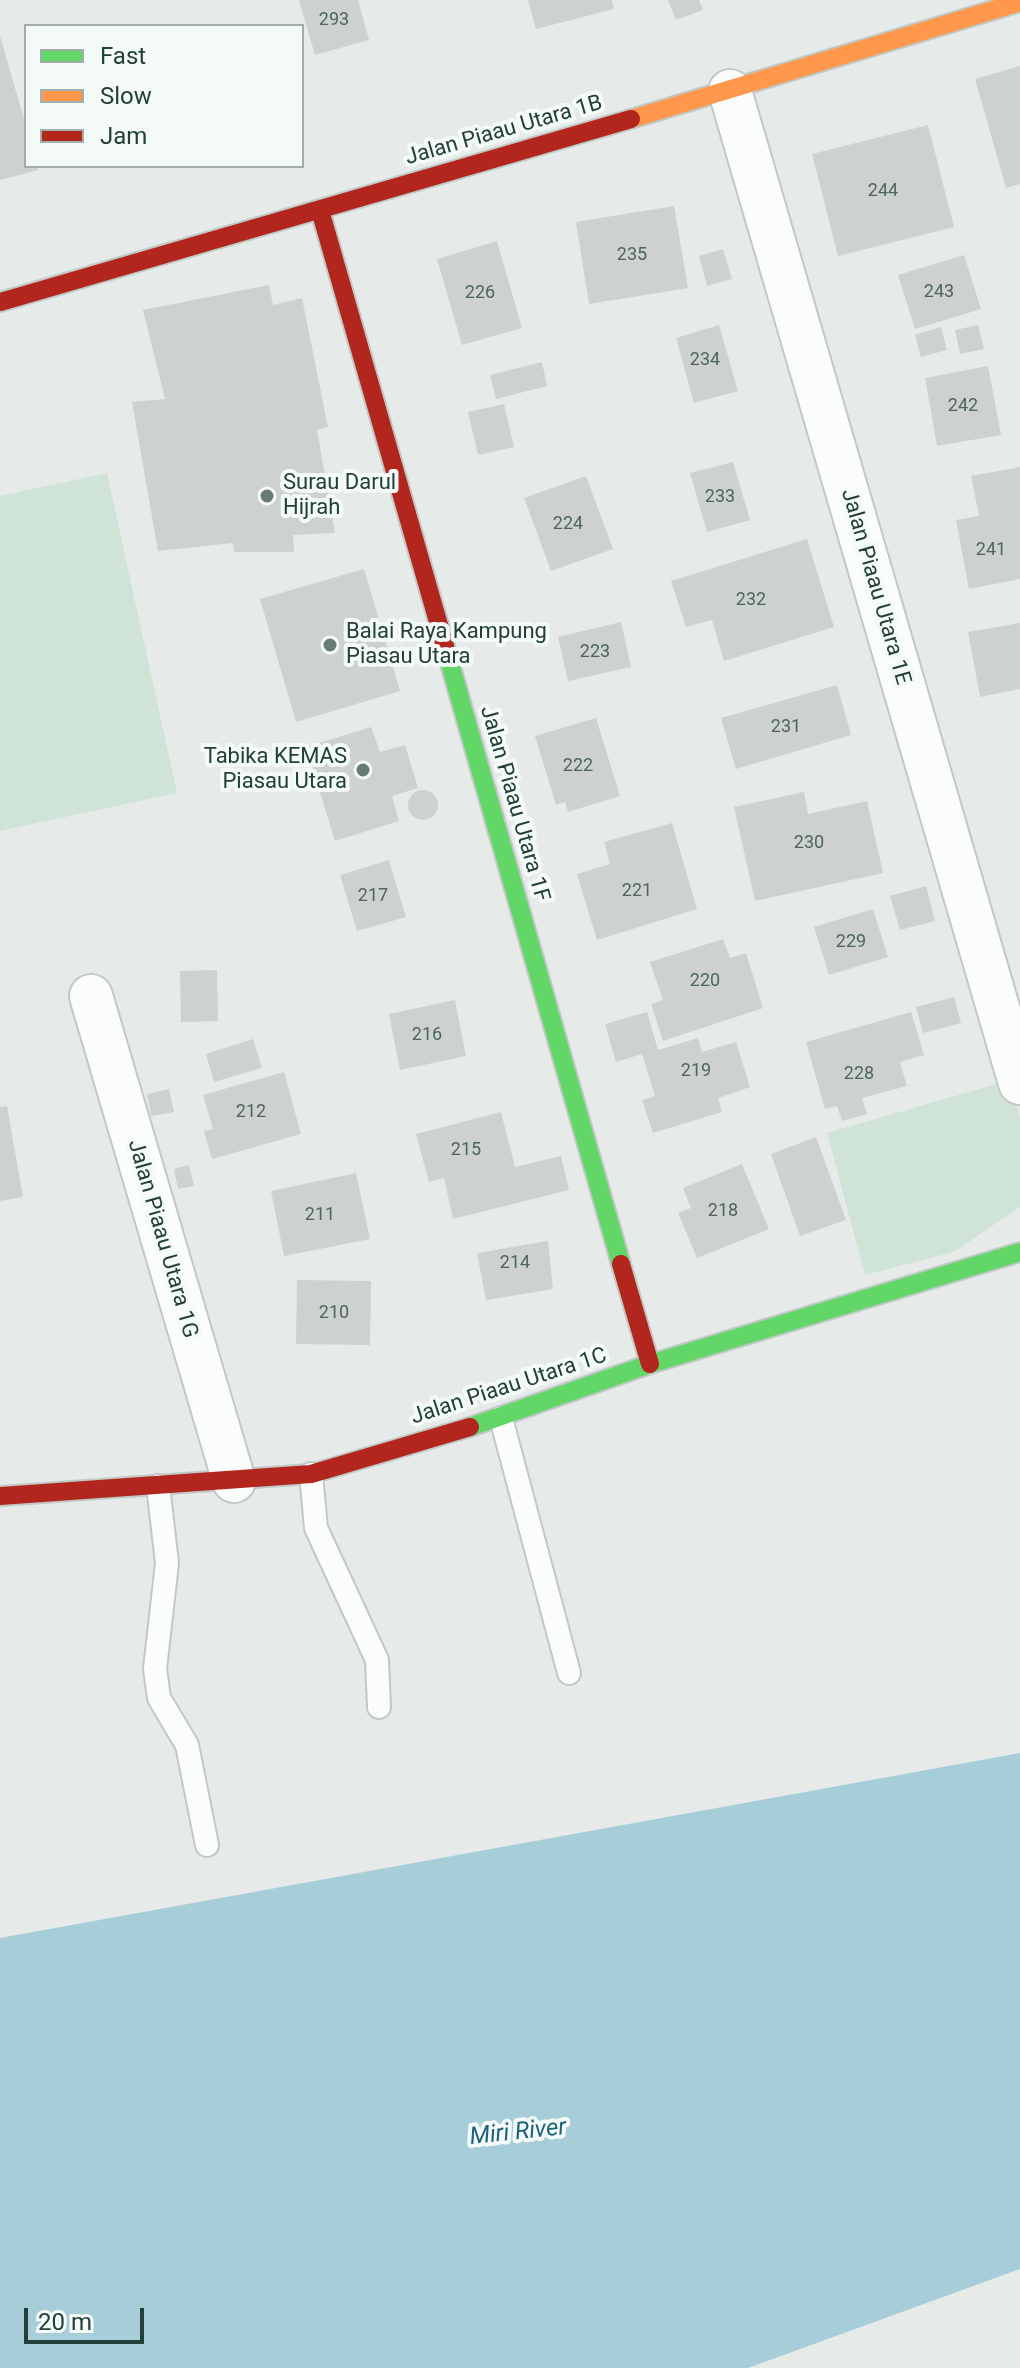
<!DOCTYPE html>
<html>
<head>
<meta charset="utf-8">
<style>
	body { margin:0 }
	#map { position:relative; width:1020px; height:2368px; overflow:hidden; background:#e6ebe9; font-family:Roboto,sans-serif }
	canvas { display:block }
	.legend { position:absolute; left:24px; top:24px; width:280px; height:144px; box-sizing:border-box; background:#f4faf7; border:2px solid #a0afab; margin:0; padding:10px 14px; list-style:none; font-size:24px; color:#233f3a }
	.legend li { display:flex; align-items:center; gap:16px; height:40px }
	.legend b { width:40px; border:2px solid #a0afab }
	.scale { position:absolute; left:24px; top:2308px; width:120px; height:36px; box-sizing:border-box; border:4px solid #233f3a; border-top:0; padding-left:10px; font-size:24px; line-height:28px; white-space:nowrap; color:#233f3a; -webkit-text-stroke:6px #f4faf7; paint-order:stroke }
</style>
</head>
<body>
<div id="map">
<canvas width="1020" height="2368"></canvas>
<ul class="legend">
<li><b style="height:10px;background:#63d668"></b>Fast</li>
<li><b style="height:10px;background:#ff974d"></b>Slow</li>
<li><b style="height:10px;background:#b3261e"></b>Jam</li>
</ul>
<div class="scale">20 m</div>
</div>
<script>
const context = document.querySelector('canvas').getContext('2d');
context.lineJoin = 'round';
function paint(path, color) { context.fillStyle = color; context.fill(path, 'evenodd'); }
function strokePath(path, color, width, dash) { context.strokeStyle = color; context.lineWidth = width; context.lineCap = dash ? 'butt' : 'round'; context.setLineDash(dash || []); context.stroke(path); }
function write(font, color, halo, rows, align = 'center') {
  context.font = font + ' Roboto,sans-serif'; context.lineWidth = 8; context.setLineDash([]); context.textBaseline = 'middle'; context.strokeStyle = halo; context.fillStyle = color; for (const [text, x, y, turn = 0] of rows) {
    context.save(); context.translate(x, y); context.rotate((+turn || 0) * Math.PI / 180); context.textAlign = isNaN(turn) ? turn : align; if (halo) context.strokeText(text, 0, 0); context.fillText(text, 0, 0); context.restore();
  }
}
const green = new Path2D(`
	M107 473 177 793 0 831V496Z
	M1010 1080 1020 1117V1207L954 1252 865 1275 827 1133Z`);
const water = new Path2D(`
	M1020 1753V2269L748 2368H0V1938Z`);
const building = new Path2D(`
	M299 0H358L369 40 315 55Z
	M528 0H612L614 9 536 29Z
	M668 0H699L703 10 676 20Z
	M0 36 26 126V166H37L38 170 0 180Z
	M1020 66V184L1006 188 975 79Z
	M928 125 954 227 838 256 812 154Z
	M674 206 688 288 589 304 576 222Z
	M497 241 522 328 462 345 437 259Z
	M723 249 732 279 707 286 699 256Z
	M964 255 981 309 915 329 898 275Z
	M269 285 273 305 302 298 328 427 317 430 335 533 293 535 294 552H234L233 543 158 551 132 402 165 399 143 310Z
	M719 325 738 391 694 403 676 338Z
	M978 325 984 349 960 354 955 330Z
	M941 327 947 350 921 357 915 335Z
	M542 362 547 386 496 399 490 375Z
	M988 366 1001 435 937 446 925 378Z
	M504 404 514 447 478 455 468 412Z
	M733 462 750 520 707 532 690 473Z
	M1020 467V579L969 589 956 520 979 516 971 476Z
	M586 476 613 549 551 571 524 498Z
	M807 539 834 627 724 661 712 620 686 627 671 581Z
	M364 569 400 691 296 722 260 599Z
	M621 622 631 667 568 681 558 637Z
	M1020 623V689L980 697 968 632Z
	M837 685 851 735 736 769 721 718Z
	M596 718 620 796 568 812 565 802 556 805 535 736Z
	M371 727 380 752 405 745 418 788 392 796 399 821 335 841 306 747Z
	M408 805a15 15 0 1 1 30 0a15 15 0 1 1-30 0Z
	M804 792 808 814 867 801 883 873 755 901 734 807Z
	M672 823 697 909 597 940 577 874 610 864 604 842Z
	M389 860 406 917 357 931 340 875Z
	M926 886 935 921 900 930 890 896Z
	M873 909 888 957 829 975 814 927Z
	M723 939 730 958 746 953 763 1008 663 1041 651 1004 663 1000 650 962Z
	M217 970 218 1021 181 1022 180 971Z
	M954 997 961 1023 923 1033 916 1007Z
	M455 1000 466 1056 400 1070 389 1014Z
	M647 1012 658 1050 698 1038 702 1052 736 1042 750 1087 718 1098 722 1112 653 1133 642 1100 655 1096 642 1054 616 1062 605 1024Z
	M911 1012 924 1055 900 1062 907 1086 862 1098 867 1114 842 1121 837 1106 825 1109 806 1042Z
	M253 1039 262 1068 214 1082 206 1054Z
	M284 1072 301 1134 212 1159 204 1131 213 1129 203 1095Z
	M169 1089 174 1112 151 1116 147 1094Z
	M7 1106 23 1197 0 1201V1107Z
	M501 1112 515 1167 561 1156 569 1190 453 1219 444 1178 429 1182 416 1134Z
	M816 1137 846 1220 800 1236 771 1154Z
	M742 1164 769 1229 697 1258 678 1213 691 1208 683 1188Z
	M189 1165 194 1186 178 1189 174 1169Z
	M356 1173 370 1239 284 1256 271 1191Z
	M548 1241 553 1289 486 1300 477 1253Z
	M297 1280 371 1281 370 1345 296 1344Z`);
const lane = new Path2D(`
	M501 1418 569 1673
	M311 1474 316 1528 377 1660 379 1707
	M158 1486 167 1563 155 1669 159 1698 187 1745 207 1845`);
const street = new Path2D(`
	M730 91 1020 1083
	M91 996 234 1481`);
const fast = new Path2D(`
	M445 646 621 1264
	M470 1427 650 1364 1020 1252`);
const slow = new Path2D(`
	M631 119 1020 2`);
const jam = new Path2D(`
	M320 210 445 646
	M0 302 631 119
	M621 1264 650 1364
	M0 1496 311 1474 470 1427`);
const markers = [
	[267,496,8,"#677b77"],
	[330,645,8,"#677b77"],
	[363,770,8,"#677b77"]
];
const numberNames = [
	["293",334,20],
	["244",883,191],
	["235",632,255],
	["243",939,292],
	["226",480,293],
	["234",705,360],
	["242",963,406],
	["233",720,497],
	["224",568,524],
	["241",991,550],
	["232",751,600],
	["223",595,652],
	["231",786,727],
	["222",578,766],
	["230",809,843],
	["221",637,891],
	["217",373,896],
	["229",851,942],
	["220",705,981],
	["216",427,1035],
	["219",696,1071],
	["228",859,1074],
	["212",251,1112],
	["215",466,1150],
	["218",723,1211],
	["211",320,1215],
	["214",515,1263],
	["210",334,1313]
];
const streetNames = [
	["Jalan Piaau Utara 1B",504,131,-16],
	["Jalan Piaau Utara 1E",875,587,74],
	["Jalan Piaau Utara 1F",514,804,74],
	["Jalan Piaau Utara 1G",162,1239,74],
	["Jalan Piaau Utara 1C",509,1387,-18]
];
const poiNames = [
	["Surau Darul",283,483],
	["Hijrah",283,508],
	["Balai Raya Kampung",346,632],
	["Piasau Utara",346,657],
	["Tabika KEMAS",347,757,"right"],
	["Piasau Utara",347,782,"right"]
];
const waterNames = [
	["Miri River",518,2133,-6]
];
paint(green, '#cfe4d7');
paint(water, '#a7cdd9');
paint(building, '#cdd2d0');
strokePath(lane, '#c3c8c6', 26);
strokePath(street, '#c3c8c6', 46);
strokePath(fast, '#c1c9c6', 22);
strokePath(slow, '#c1c9c6', 22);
strokePath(jam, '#c1c9c6', 22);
strokePath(lane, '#fbfcfc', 22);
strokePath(street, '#fbfcfc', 42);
strokePath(fast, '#63d668', 18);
strokePath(slow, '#ff974d', 18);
strokePath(jam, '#b3261e', 18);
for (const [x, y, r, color] of markers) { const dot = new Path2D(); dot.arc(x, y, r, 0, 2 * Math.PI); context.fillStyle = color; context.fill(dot); strokePath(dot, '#f4faf7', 3); }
write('18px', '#4e6460', null, numberNames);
write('22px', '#233f3a', '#f4faf7', streetNames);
write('22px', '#233f3a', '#f4faf7', poiNames, 'left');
write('italic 24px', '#1c627c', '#f4faf7', waterNames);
</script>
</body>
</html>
